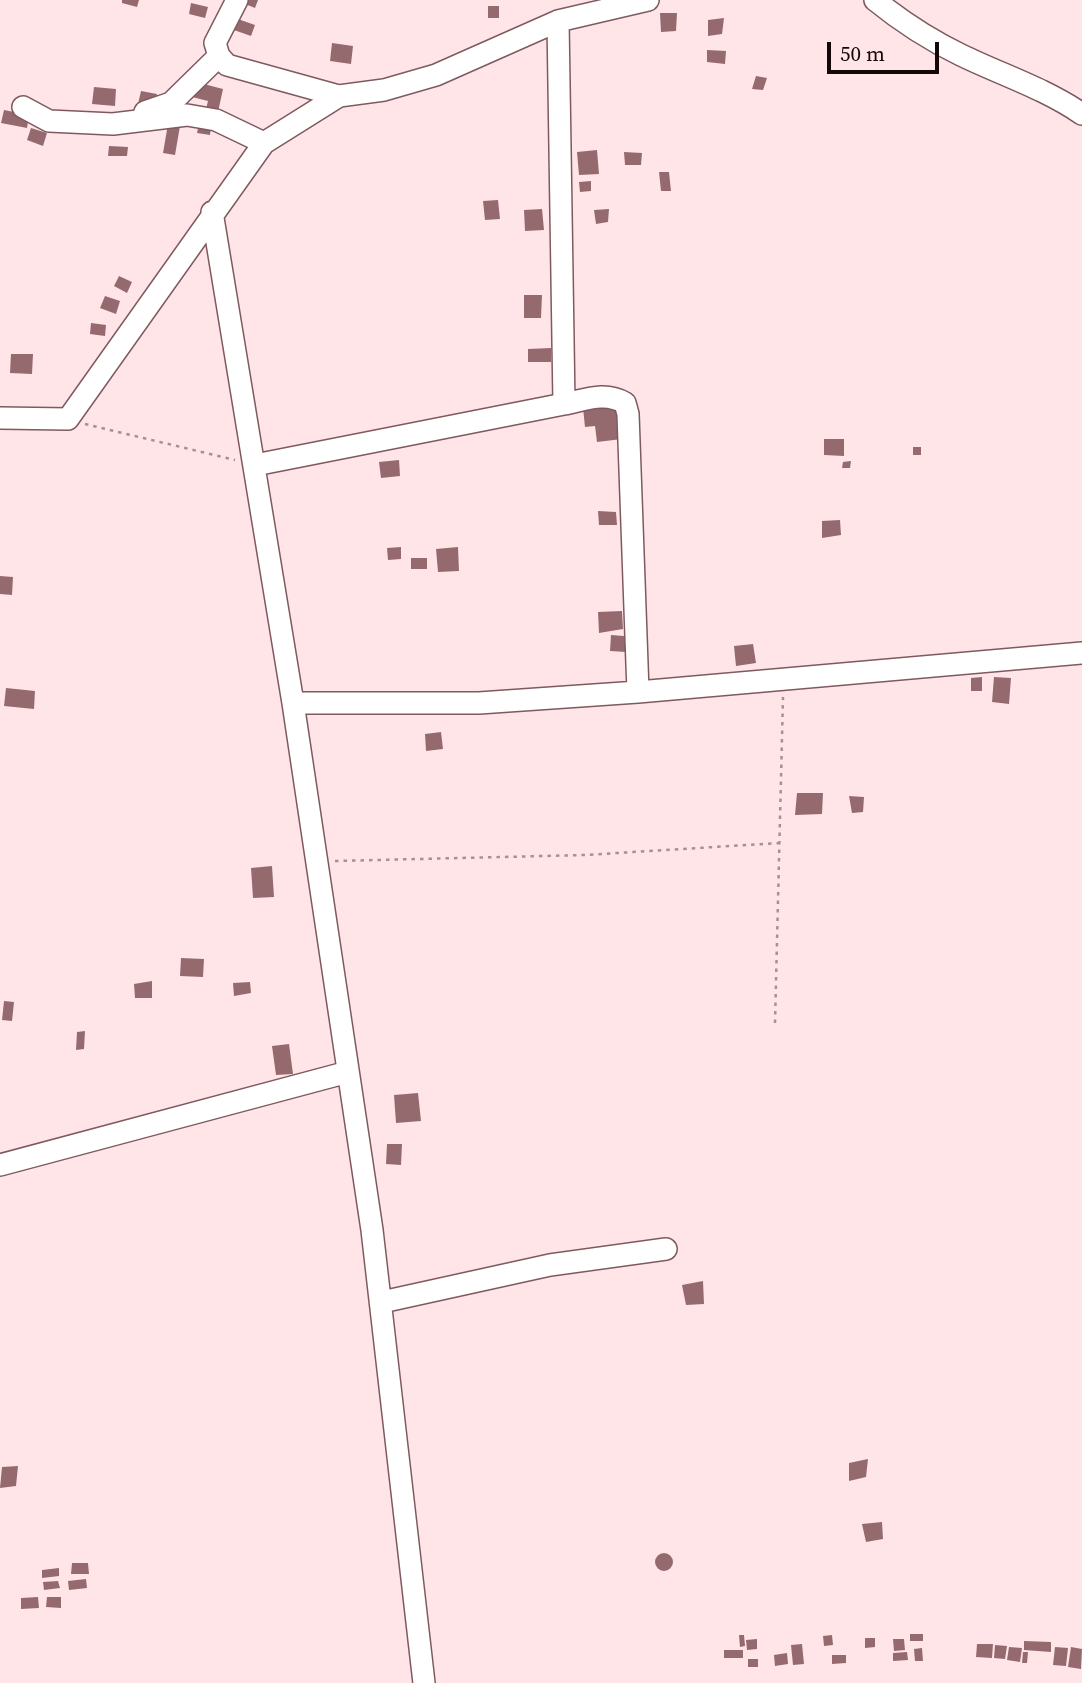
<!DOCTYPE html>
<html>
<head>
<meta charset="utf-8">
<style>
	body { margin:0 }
	#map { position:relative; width:1082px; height:1683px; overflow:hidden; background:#ffe5e8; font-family:"Source Serif 4",serif }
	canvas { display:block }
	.scale { position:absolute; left:827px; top:42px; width:112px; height:32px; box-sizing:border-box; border:4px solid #140709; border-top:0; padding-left:9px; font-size:21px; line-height:24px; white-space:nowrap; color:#140709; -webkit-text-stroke:5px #ffe5e8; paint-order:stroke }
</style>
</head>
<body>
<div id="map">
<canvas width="1082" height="1683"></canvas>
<div class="scale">50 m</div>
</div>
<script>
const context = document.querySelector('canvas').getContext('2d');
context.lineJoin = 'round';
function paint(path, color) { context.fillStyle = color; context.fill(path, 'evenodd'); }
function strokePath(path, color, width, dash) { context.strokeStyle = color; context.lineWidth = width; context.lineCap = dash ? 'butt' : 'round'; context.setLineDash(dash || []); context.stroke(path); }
const building = new Path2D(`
	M122 0H139L137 7 122 3Z
	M247 0H258L255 8 245 4Z
	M191 3 208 7 205 18 189 14Z
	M488 6H499V18H488Z
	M660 13H677L676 31 661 32Z
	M235 18 255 25 251 36 231 29Z
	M724 18 722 34 708 36V20Z
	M332 43 353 46 351 64 330 61Z
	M707 50 726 51 725 64 707 62Z
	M756 76 767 78 763 90 752 89Z
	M196 82 223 89 218 112 206 109 208 101 192 97Z
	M94 87 116 89 115 106 92 104Z
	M141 91 157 94 155 107 138 104Z
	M4 110 29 115 27 128 1 123Z
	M168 124 180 126 175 155 163 153Z
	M199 124 211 126 210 135 197 133Z
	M31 128 47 133 43 146 27 140Z
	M109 146 128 147 127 156H108Z
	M597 150 599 174 579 175 577 152Z
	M624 152 642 153 641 165H625Z
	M659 172H669L671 191H661Z
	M591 181V191L580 192 579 182Z
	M498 200 500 219 485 220 483 201Z
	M542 209 544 230 525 231 524 210Z
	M609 209 608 222 596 224 594 210Z
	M119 276 132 282 127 293 114 286Z
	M524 295H542L541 318H524Z
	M105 296 120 301 116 314 100 308Z
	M91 323 106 325 105 336 90 334Z
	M551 348V362H528V349Z
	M11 354H33L32 374 10 373Z
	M618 405 622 439 597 442 595 426 585 427 583 408Z
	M824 439H844V456L824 455Z
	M913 447H921V455H913Z
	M399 460 400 476 381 478 379 462Z
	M851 461 850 468H842L843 462Z
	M598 511 616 512 617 525H599Z
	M840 520 841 535 822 538V521Z
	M401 547V559L388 560 387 548Z
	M458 547 459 571 438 572 436 549Z
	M411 558H427V569H411Z
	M0 576 13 577 12 595 0 594Z
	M622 611 623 629 599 633 598 612Z
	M611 635 624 636 626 652 610 651Z
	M753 644 756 663 736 666 734 646Z
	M982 677V691H971V678Z
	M994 677 1011 678 1009 704 992 702Z
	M6 688 35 691 34 709 4 706Z
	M441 732 443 749 426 751 425 734Z
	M797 793H823L822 814 795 815Z
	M849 796 864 797 863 812 852 813Z
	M272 866 274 897 253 898 251 868Z
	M181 958 204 959 203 977 180 976Z
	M152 981V998H135L134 984Z
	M250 982 251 993 234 996 233 983Z
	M4 1001 14 1002 12 1021 2 1020Z
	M85 1031 84 1049 76 1050 77 1032Z
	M289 1044 293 1074 276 1075 272 1046Z
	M418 1093 421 1121 396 1123 394 1095Z
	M387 1144H402L401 1165 386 1164Z
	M703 1281 704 1304 686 1305 682 1285Z
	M868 1459 866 1477 849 1481V1463Z
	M18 1466 16 1486 0 1488 2 1467Z
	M882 1522 883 1539 866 1542 862 1524Z
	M655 1562a9 9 0 1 1 18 0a9 9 0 1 1-18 0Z
	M72 1563H88L89 1574H71Z
	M59 1568V1576L42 1578V1570Z
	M86 1579 87 1588 69 1590 68 1581Z
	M58 1581 60 1588 44 1590 43 1582Z
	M38 1597 39 1608 21 1609V1598Z
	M47 1597H61V1608L46 1607Z
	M910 1634H923V1641H910Z
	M739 1635H744L745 1646 740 1647Z
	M832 1635 833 1645 824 1646 823 1636Z
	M865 1638H875V1647L865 1648Z
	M757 1639V1649L747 1650 746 1640Z
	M893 1639H904L905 1650 894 1651Z
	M1024 1641 1051 1642V1652L1024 1650Z
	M802 1644 804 1664 793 1665 791 1645Z
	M977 1644H993L992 1658 976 1657Z
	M995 1645 1007 1646 1005 1659 994 1658Z
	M1009 1647 1022 1648 1020 1662 1007 1660Z
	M1055 1647 1068 1648 1066 1666 1053 1665Z
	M1071 1647 1082 1649 1081 1669 1068 1667Z
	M922 1648 923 1661H915L914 1649Z
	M724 1650H743V1658H724Z
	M907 1652 908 1660 893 1661V1653Z
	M1023 1652H1028L1027 1663H1022Z
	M787 1653 788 1664 775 1666 774 1655Z
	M832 1655H846V1663L832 1664Z
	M748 1659H758V1667H748Z`);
const path = new Path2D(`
	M85 424 235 460
	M335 861 585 855 779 843
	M775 1023 783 697`);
const minor = new Path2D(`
	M237 0 215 43 219 56 227 65 339 96
	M875 0C902 22 930 40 961 55 1002 75 1044 88 1082 114
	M23 107 49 121 113 124 187 115 216 120 264 143
	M145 112 171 103 219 56
	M212 212 293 703 372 1230 424 1683
	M564 404C585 400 605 391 625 403L628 414 638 692 1082 653
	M0 418 68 419 264 143 339 96 384 90 436 75 558 21 648 0
	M255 465 564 404 558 21
	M293 703H479L638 692
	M0 1165 348 1072
	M382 1302 550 1265 666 1249`);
paint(building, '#956a6f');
strokePath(minor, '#7e5a5e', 24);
strokePath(path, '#a59092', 2.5, [3.5, 5]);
strokePath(minor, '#fff', 21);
</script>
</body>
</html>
